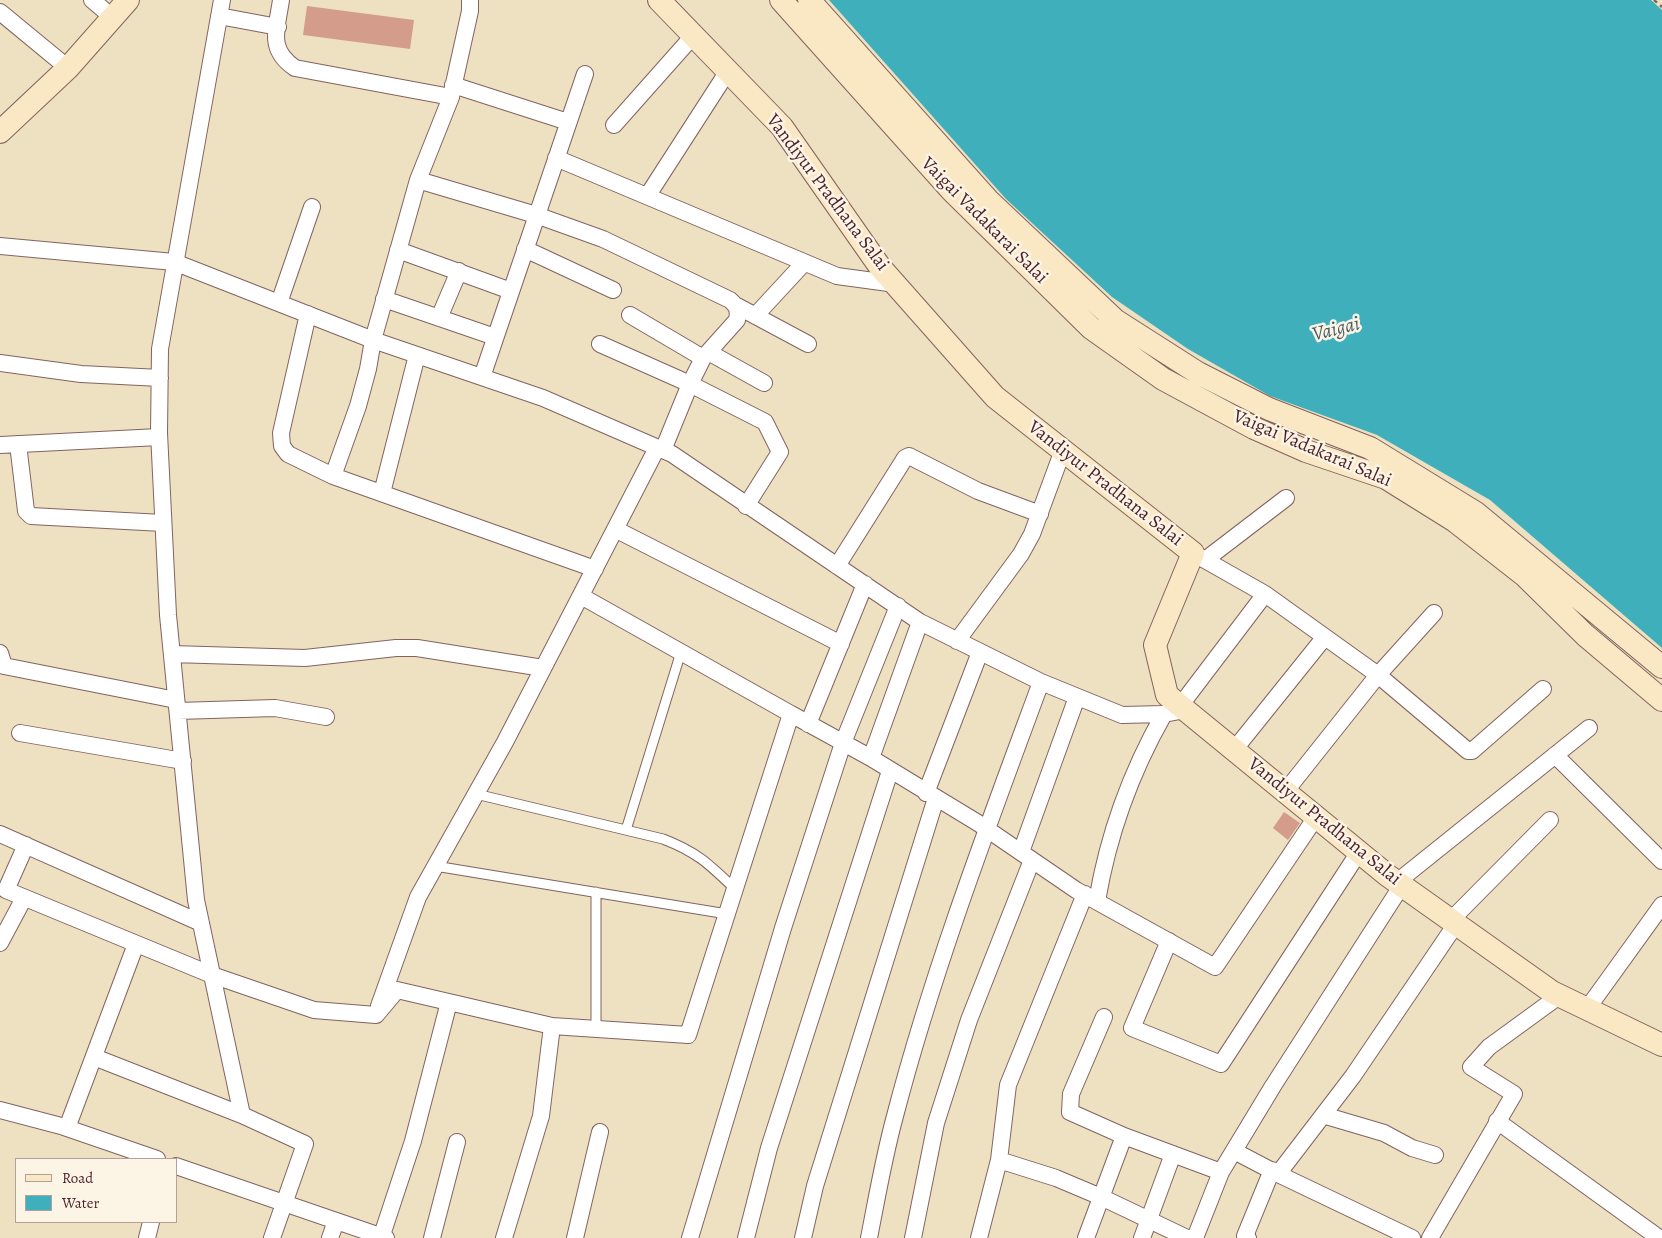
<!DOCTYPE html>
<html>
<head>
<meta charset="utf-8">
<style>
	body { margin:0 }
	#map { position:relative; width:1662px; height:1238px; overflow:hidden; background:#ede1c1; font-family:Alegreya,serif }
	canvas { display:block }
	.legend { position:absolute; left:15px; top:1158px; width:162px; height:65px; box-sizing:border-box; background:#fcf5e5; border:1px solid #b59f9b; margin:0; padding:6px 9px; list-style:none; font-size:15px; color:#4a1f2b }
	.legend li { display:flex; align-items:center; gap:10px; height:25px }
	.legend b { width:25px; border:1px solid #b59f9b }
</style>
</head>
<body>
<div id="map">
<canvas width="1662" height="1238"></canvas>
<ul class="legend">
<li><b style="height:6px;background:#fae7c3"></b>Road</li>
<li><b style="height:14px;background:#40afbc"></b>Water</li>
</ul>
</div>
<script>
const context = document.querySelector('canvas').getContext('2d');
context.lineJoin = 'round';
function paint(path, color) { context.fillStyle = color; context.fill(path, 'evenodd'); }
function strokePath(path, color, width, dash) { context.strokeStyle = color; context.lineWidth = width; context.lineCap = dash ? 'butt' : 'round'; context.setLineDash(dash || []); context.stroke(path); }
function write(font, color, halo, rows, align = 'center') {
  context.font = font + ' Alegreya,serif'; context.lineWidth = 5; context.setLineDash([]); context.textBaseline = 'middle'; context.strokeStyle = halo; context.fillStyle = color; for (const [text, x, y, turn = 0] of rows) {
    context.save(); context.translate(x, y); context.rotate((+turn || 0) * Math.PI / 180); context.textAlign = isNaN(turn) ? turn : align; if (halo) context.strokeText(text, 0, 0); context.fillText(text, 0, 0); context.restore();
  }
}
const water = new Path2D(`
	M829 0H1651L1662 10V648L1490 500 1377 435 1270 396 1188 349 1112 297 1006 199Z`);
const building = new Path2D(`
	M307 6 414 20 410 49 303 35Z
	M1284 812 1300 823 1288 840 1273 828Z`);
const path = new Path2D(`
	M1654 0 1662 7`);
const lane = new Path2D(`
	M476 794 663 839C697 852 709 864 735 889
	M626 830 681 652
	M435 866 727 914
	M596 892V1029`);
const street = new Path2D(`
	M92 0 112 17
	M222 0 160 349 159 433 168 615 196 900 242 1115 305 1144 272 1238
	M281 0C277 29 267 49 295 68L451 97 470 11V0
	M0 12 68 68
	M219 16 278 27
	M453 85 568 122
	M614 125 693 36
	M556 158 837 276 896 284
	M418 180 536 215 603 239 730 300C737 306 739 310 737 320L703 358 690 384 663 450
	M648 195 728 71
	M0 246 174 262 373 340 543 398 672 454 920 622 1041 682 1122 715 1164 714 1185 710
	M525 249 613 290
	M398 250 511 291
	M384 299 495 337
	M279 303 312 207
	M737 306 808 344
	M308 314 281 433 282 446 288 454 333 476 595 569
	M630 315 703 358
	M755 316 804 263
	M439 318 459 271
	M600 344 690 384 765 422 780 452 746 506
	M710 353 764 383
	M0 363 81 374 160 378
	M482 377 585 74
	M18 444 26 511 31 516 163 523
	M0 445 159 437
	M333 476 358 406 368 369 373 340 418 180 451 97
	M382 493 417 355
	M615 529 841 644
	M1198 556 1265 594
	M1205 560 1286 498
	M837 566 905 458 909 456 978 491 1040 514
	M581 596 791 714
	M957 641 1021 554 1032 534 1063 450
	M0 653 4 666 176 700
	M172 654 305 658 396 648H417L543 668
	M1180 706 1265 594 1378 675 1468 751H1472L1543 689
	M178 711 275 708 326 717
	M808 724 865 584
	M20 733 183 761
	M1234 750 1324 638
	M1555 755 1662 861
	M871 758 920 622
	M1285 792 1378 675 1434 613
	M926 793 980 652
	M0 834 201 923
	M26 845 6 890 212 975 314 1010 376 1015 397 990 552 1026 688 1035 791 714 871 758 978 823 1076 890 1215 967 1316 817
	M1021 852 1077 697
	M1397 882 1589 728
	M1097 901C1108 836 1131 772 1164 714
	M1451 920 1550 820
	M1169 941 1132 1028 1221 1064 1359 852
	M0 943 24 898
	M379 1006 418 897 505 742 657 448
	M1587 1009 1662 905
	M1104 1017 1071 1094 1070 1112 1124 1136
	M94 1057 242 1115
	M0 1110 61 1126 157 1159
	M1323 1115 1384 1133 1412 1148 1435 1155
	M1497 1121 1659 1238
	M67 1128 136 944
	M1234 1151 1278 1174 1353 1076 1456 924
	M999 1160 1056 1178 1101 1197 1187 1238
	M176 1166 386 1238
	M1278 1174 1412 1238
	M147 1238 151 1222
	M330 1238 336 1221
	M381 1238 413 1141 449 1002
	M432 1238 457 1142
	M504 1238 541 1116 552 1026
	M575 1238 600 1132
	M690 1238 783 928 843 743 898 606
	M746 1238 769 1148 890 771
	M803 1238 815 1186 936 798
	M869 1238C877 1197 884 1156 895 1116 933 970 989 823 1041 682
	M913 1238 936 1123 969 1020 1032 860
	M979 1238 999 1160 1008 1085 1085 894
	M1086 1238 1124 1136 1221 1172 1273 1086 1402 885
	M1142 1238 1173 1154
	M1195 1238 1221 1172
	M1248 1238 1245 1236 1272 1170
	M1430 1238 1514 1094 1471 1067 1489 1047 1559 996`);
const secondary = new Path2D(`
	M659 0 782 127 880 267 995 397 1193 553 1155 645 1167 695 1387 875 1552 992 1662 1045
	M781 0 952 191 1091 328 1163 379 1254 428 1306 451 1386 478 1455 521 1524 575 1585 635 1662 700
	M809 0 989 201 1115 320 1198 373 1269 409 1370 448 1476 513 1662 667
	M0 132 68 68 128 0`);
const streetNames = [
	["Vandiyur Pradhana Salai",827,193,53],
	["Vaigai Vadakarai Salai",984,221,45],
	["Vaigai Vadakarai Salai",1312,449,23],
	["Vandiyur Pradhana Salai",1105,484,38],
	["Vandiyur Pradhana Salai",1324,822,39]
];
const waterNames = [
	["Vaigai",1336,330,-14]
];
paint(water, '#40afbc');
paint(building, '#d49c8a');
strokePath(lane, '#836360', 11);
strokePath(street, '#836360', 18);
strokePath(secondary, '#836360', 24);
strokePath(path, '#836360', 2.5, [4, 4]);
strokePath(lane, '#fff', 9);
strokePath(street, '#fff', 16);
strokePath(secondary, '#fae7c3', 22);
write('19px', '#4a1f2b', '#fcf5e5', streetNames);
write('italic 20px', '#465965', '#fcf5e5', waterNames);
</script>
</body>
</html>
